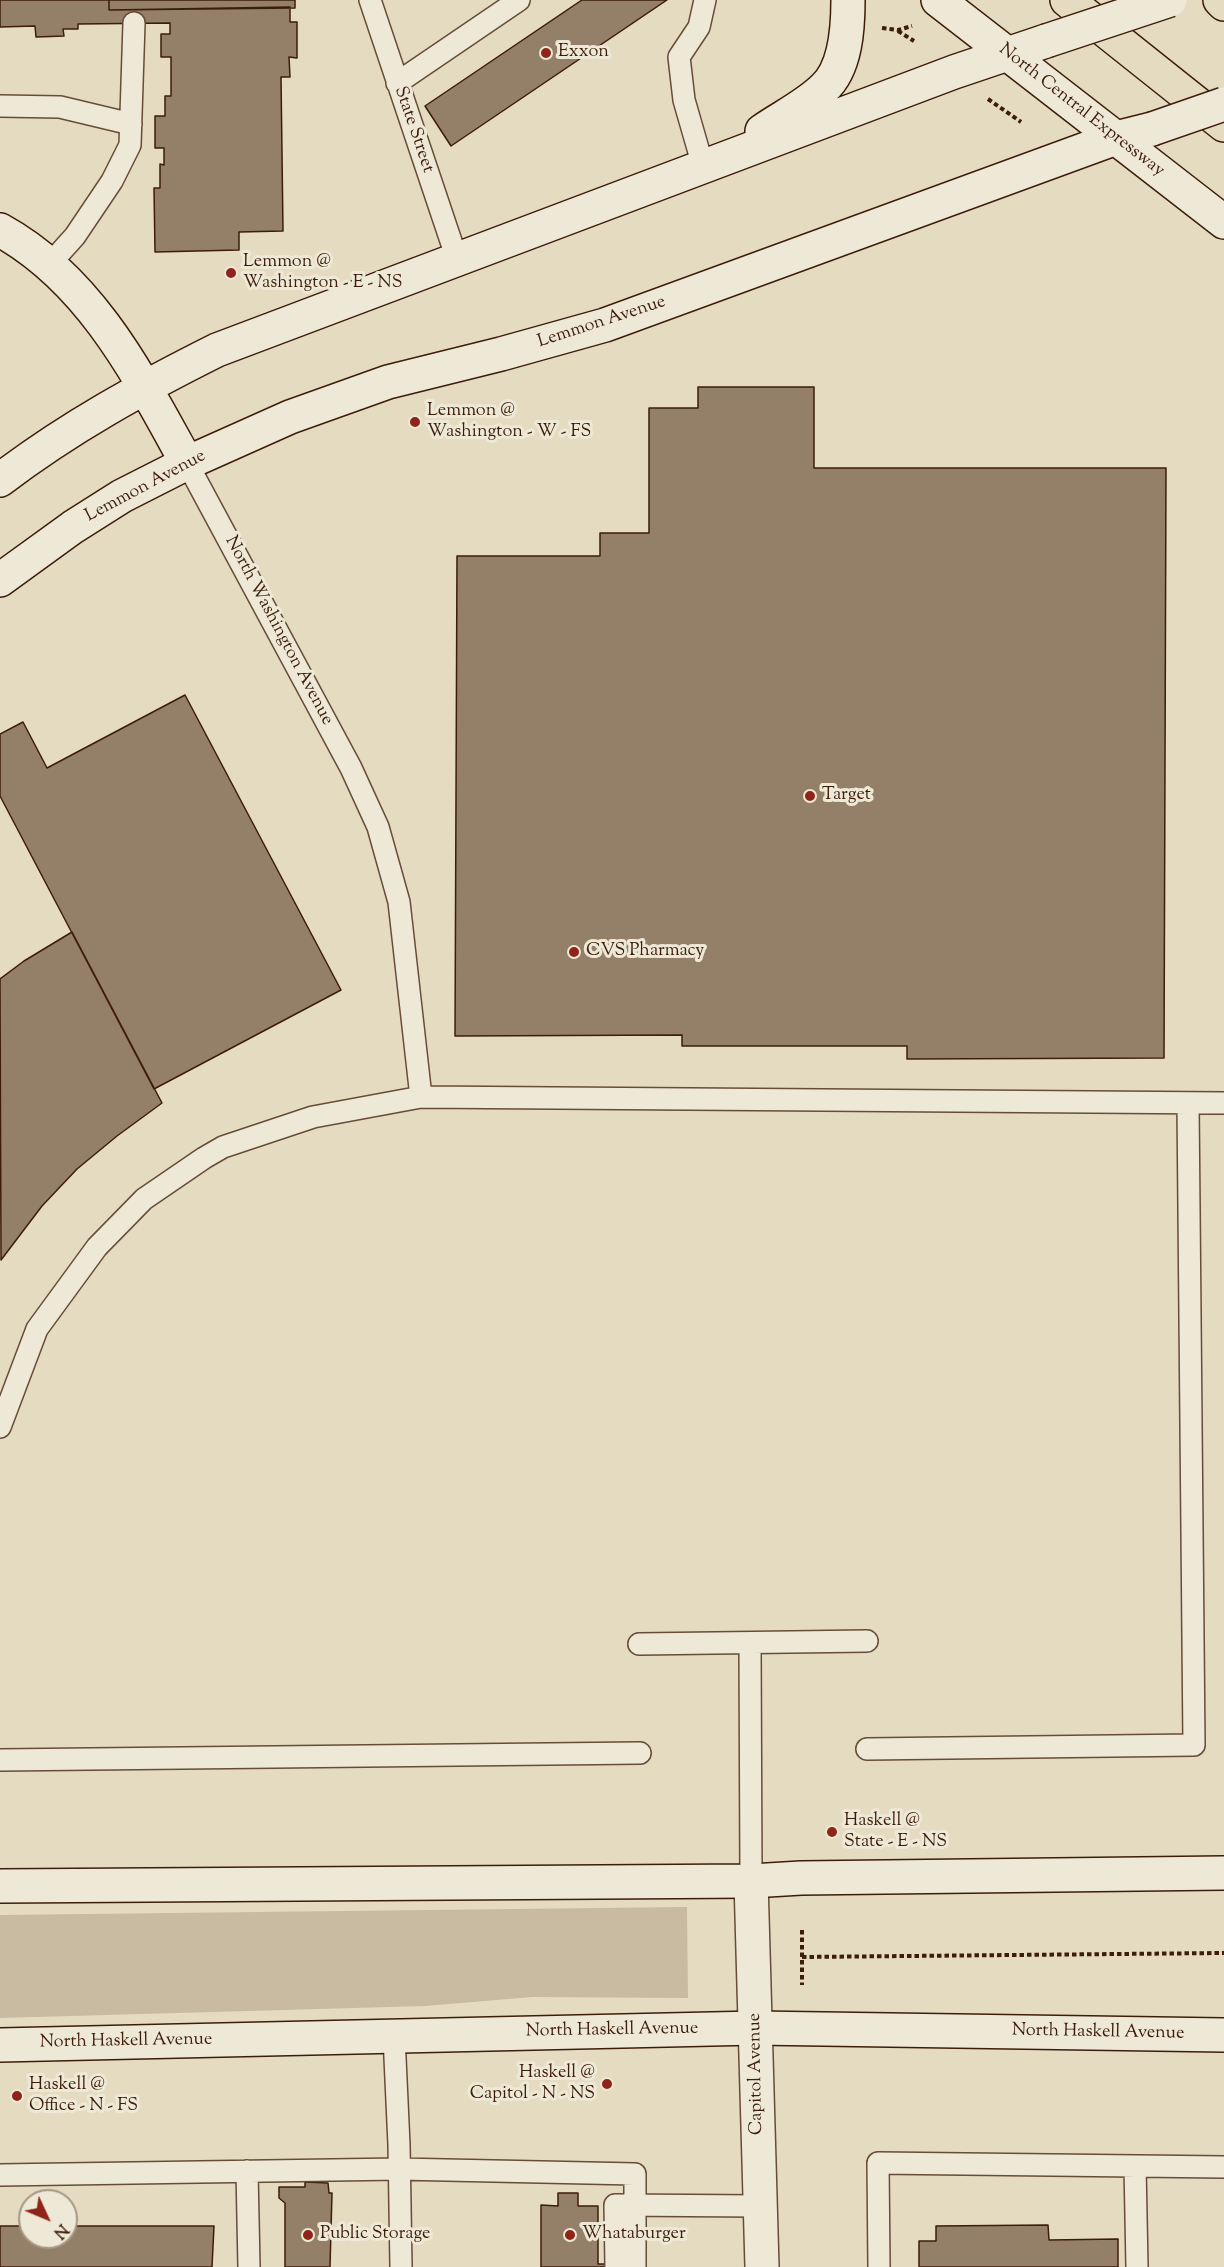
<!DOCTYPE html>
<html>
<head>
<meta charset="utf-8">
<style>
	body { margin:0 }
	#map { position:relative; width:1224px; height:2267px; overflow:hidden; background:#e5dbc1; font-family:"Sorts Mill Goudy",serif }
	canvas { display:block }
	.north { position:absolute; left:18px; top:2189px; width:60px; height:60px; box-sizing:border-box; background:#eee8d7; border:2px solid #a79785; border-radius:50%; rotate:134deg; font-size:16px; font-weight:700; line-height:24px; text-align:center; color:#3d1d0a }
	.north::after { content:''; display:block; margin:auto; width:21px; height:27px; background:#8f2418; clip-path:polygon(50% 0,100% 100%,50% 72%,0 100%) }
</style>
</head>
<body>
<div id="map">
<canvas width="1224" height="2267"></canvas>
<div class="north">N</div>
</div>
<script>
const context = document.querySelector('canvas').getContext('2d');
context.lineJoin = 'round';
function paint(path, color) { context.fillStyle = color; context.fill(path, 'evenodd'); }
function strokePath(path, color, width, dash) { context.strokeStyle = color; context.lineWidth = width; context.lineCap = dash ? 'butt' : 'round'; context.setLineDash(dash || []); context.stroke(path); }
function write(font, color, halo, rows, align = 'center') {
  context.font = font + ' "Sorts Mill Goudy",serif'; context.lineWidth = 6; context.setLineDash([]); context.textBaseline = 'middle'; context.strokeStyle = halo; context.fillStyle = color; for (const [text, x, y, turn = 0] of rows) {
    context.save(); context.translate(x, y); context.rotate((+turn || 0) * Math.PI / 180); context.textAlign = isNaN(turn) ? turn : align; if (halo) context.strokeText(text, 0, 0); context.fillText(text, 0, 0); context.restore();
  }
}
const green = new Path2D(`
	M687 1907 688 1998 532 1997 425 2006 0 2018V1915Z`);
const building = new Path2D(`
	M0 0H109V10L290 7V22H297V58L289 57 290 77H281L283 231 239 232V250L155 252 154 188H160V164L164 165V148H155V116H165V96H171V57H161V34H170V23L78 24V29H63L64 36 36 37 35 26 0 27Z
	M109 0H295V8L109 10Z
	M582 0H667L451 146 425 106Z
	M698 387H814V468H1166L1164 1058 907 1059V1046H682V1035L455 1036 457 556H600V533H649V408H698Z
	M185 695 341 990 154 1089 0 796V734L23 722 47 768Z
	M72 932 162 1103 117 1136 77 1169 42 1206 1 1260 0 979 24 961Z
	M305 2182 328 2183 329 2193H332L330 2267H285V2203L279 2198V2187H305Z
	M558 2193H578V2206H598V2264H607V2267H541V2205L558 2206Z
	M1048 2225 1049 2240 1118 2239V2267H919V2241H936V2226Z
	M0 2226H30V2237H66V2226H214L212 2267H0Z`);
const path = new Path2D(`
	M882 28 898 30 912 26
	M898 31 914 41
	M988 99 1021 122
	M802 1930V1985
	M802 1957 1224 1953`);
const lane = new Path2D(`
	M370 0 457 259
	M397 83 519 0
	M0 106 60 107 131 124
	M703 166 684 100 679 57 699 27 705 0
	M49 265 75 236 112 181 130 145 134 23
	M187 463 351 768 378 827 399 902 421 1097
	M0 1427 37 1329 97 1247 144 1199 204 1158 223 1147 313 1117 421 1097 1224 1103
	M750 1643 751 1881
	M639 1644 867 1641
	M867 1749 1194 1745 1188 1103
	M0 1760 640 1753
	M394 2036 399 2145 401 2267
	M1135 2166 1137 2267
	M247 2171 249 2267
	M0 2175 399 2169 635 2174V2267
	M616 2267 615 2205 761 2206
	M879 2267 878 2163 1224 2167`);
const street = new Path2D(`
	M751 1881 762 2267`);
const secondary = new Path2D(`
	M938 0 1224 222
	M762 131C782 117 807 105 824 88 846 68 848 28 848 0
	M0 230C91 280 139 376 187 463
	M0 480C68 428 141 388 217 350L954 72 1046 41
	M0 580 73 527 122 496 187 463 290 417 388 382 501 354 605 325 1116 138 1152 129
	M0 1886 751 1881 801 1878 1224 1873
	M0 2045 756 2028 1224 2035`);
const highway = new Path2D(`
	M1067 0 1224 125
	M1220 0 1224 4`);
const secondaryBridge = new Path2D(`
	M1046 41 1170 0
	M1152 129 1224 104`);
const markers = [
	[546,53,6,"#8f2418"],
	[231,273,6,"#8f2418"],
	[415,422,6,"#8f2418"],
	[810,796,6,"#8f2418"],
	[574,952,6,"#8f2418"],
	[832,1832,6,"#8f2418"],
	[607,2084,6,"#8f2418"],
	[17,2096,6,"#8f2418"],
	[308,2235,6,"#8f2418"],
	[570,2235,6,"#8f2418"]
];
const poiNames = [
	["Exxon",558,53],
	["Lemmon @",243,263],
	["Washington - E - NS",243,284],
	["Lemmon @",427,412],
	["Washington - W - FS",427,433],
	["Target",822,796],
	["CVS Pharmacy",586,952],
	["Haskell @",844,1822],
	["State - E - NS",844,1843],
	["Haskell @",595,2074,"right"],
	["Capitol - N - NS",595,2095,"right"],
	["Haskell @",29,2086],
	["Office - N - FS",29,2107],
	["Public Storage",320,2235],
	["Whataburger",582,2235]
];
const streetNames = [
	["North Central Expressway",1081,111,38],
	["State Street",413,130,71],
	["Lemmon Avenue",602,323,-18],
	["Lemmon Avenue",146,487,-28],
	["North Washington Avenue",278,631,62],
	["North Haskell Avenue",612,2031,-1],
	["North Haskell Avenue",1098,2033,1],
	["North Haskell Avenue",126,2042,-1],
	["Capitol Avenue",757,2074,-91]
];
paint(green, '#c8bba2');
paint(building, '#948069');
strokePath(building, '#3d1d0a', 1.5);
strokePath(lane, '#674c38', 24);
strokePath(street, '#674c38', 36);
strokePath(secondary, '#3d1d0a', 36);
strokePath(highway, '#3d1d0a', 36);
strokePath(path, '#3d1d0a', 4, [4.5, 3]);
strokePath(lane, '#eee8d7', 21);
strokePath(street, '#eee8d7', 33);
strokePath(secondary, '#eee8d7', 33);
strokePath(highway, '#e5dbc1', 33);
strokePath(secondaryBridge, '#3d1d0a', 36, []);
strokePath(secondaryBridge, '#eee8d7', 33);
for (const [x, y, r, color] of markers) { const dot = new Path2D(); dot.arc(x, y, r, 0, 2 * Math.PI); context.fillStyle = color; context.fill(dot); strokePath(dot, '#eee8d7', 2); }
write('18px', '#3d1d0a', '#eee8d7', poiNames, 'left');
write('18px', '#3d1d0a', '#eee8d7', streetNames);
</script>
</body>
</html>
